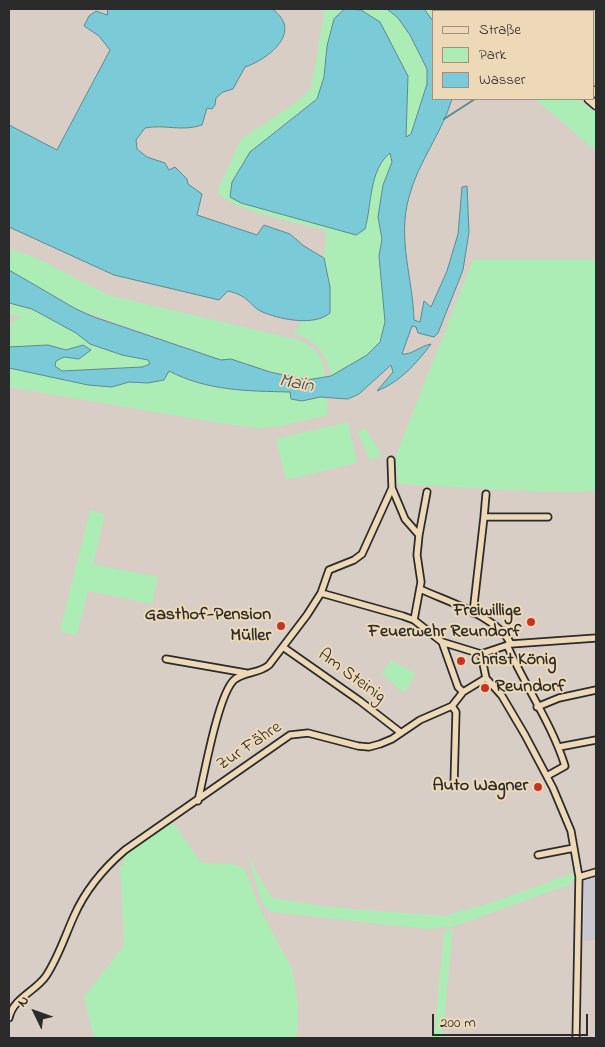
<!DOCTYPE html>
<html>
<head>
<meta charset="utf-8">
<style>
	body { margin:0 }
	#map { position:relative; width:605px; height:1047px; overflow:hidden; background:#d8cec5; font-family:"Indie Flower",sans-serif }
	canvas { display:block }
	.frame { position:absolute; inset:0; border:10px solid #2b2b2b; pointer-events:none }
	.legend { position:absolute; left:432px; top:10px; width:162px; height:90px; box-sizing:border-box; background:#edd9b7; border:1px solid #9f937f; margin:0; padding:6px 9px; list-style:none; font-size:15px; color:#2b2b2b }
	.legend li { display:flex; align-items:center; gap:10px; height:25px }
	.legend b { width:25px; border:1px solid #9f937f }
	.north { position:absolute; left:10px; top:987px; width:50px; height:50px; -webkit-text-stroke:4px #edd9b7; paint-order:stroke; rotate:312deg; font-size:14px; font-weight:700; line-height:20px; text-align:center; color:#2b2b2b }
	.north::after { content:''; display:block; margin:auto; width:18px; height:22px; background:#2b2b2b; clip-path:polygon(50% 0,100% 100%,50% 72%,0 100%) }
	.scale { position:absolute; left:432px; top:1014px; width:156px; height:22px; box-sizing:border-box; border:2px solid #2b2b2b; border-top:0; padding-left:6px; font-size:15px; line-height:18px; white-space:nowrap; color:#2b2b2b; -webkit-text-stroke:4px #edd9b7; paint-order:stroke }
</style>
</head>
<body>
<div id="map">
<canvas width="605" height="1047"></canvas>
<div class="frame"></div>
<ul class="legend">
<li><b style="height:6px;background:#edd9b7"></b>Straße</li>
<li><b style="height:14px;background:#acedb5"></b>Park</li>
<li><b style="height:14px;background:#7bcad8"></b>Wasser</li>
</ul>
<div class="north">N</div>
<div class="scale">200 m</div>
</div>
<script>
const context = document.querySelector('canvas').getContext('2d');
context.lineJoin = 'round';
function paint(path, color) { context.fillStyle = color; context.fill(path, 'evenodd'); }
function strokePath(path, color, width, dash) { context.strokeStyle = color; context.lineWidth = width; context.lineCap = dash ? 'butt' : 'round'; context.setLineDash(dash || []); context.stroke(path); }
function write(font, color, halo, rows, align = 'center') {
  context.font = font + ' "Indie Flower",sans-serif'; context.lineWidth = 4; context.setLineDash([]); context.textBaseline = 'middle'; context.strokeStyle = halo; context.fillStyle = color; for (const [text, x, y, turn = 0] of rows) {
    context.save(); context.translate(x, y); context.rotate((+turn || 0) * Math.PI / 180); context.textAlign = isNaN(turn) ? turn : align; if (halo) context.strokeText(text, 0, 0); context.fillText(text, 0, 0); context.restore();
  }
}
const built = new Path2D(`
	M596 875V940L584 941V880Z`);
const green = new Path2D(`
	M322 9H345L334 19 327 46 324 77 317 99 250 152 365 229C372 202 370 172 390 152L392 162 380 201 382 240 379 256 385 322 380 342 367 355 331 376C326 354 317 339 294 334L302 321 323 319 330 287 324 258 326 230C302 224 229 210 217 191L241 139 297 102 311 88 324 15Z
	M349 9H387L398 18 410 35 426 69 427 83 411 134 406 137 408 111 361 10Z
	M424 9H546V11H434V22Z
	M535 99H579L596 113V151Z
	M9 248 39 259 108 295 299 340C317 348 324 357 325 377 303 381 282 376 259 369 247 364 235 359 221 360L76 309 9 270Z
	M473 260H596V491L552 492 397 484 396 455Z
	M9 303 32 309 76 333 90 344 122 355 148 360 150 364 142 367 108 370 62 371 55 366 56 361 64 357 79 359 90 350 83 345 66 350 48 345 9 347V322L12 323 27 313 21 316 9 315Z
	M9 368 88 385 112 387 129 382 148 383 169 371C206 391 248 392 290 392L291 399 302 401 326 397 328 415 280 426 261 428 226 424 9 387Z
	M348 422 357 463 286 480 276 439Z
	M365 427 382 456 370 460 358 432Z
	M90 510 105 515 93 564 158 577 152 604 88 591 77 635 60 631Z
	M391 660 416 674 404 693 382 674Z
	M172 821 201 863 233 864 244 868 261 911 292 969 298 1002 297 1038H94L84 997 124 945 120 866H123V855Z
	M247 853 264 886 273 898 329 907 444 916 490 903 574 873V878L571 884 452 927 427 929 272 912 263 905Z
	M453 930 442 1038H432L435 1028 444 931Z`);
const water = new Path2D(`
	M108 9H272C304 31 269 59 245 67L233 89 223 92 216 98 215 105 212 109 207 108 202 125C182 132 165 124 145 128L136 140 137 149 147 157 165 163 169 170 175 167 187 179 188 184 202 194 197 215 257 235 264 225 290 234 304 246 324 258 330 287V313C315 326 283 320 265 313 250 308 251 296 228 291L219 300 114 275 9 227V125L57 150 110 50 99 36 84 26 89 16 96 11 107 15Z
	M345 9 361 10 380 22 408 76 406 137 411 134 427 84V69L410 35 398 18 387 9H424L434 22V99H452C442 133 418 162 409 197 397 239 413 279 414 320L420 322 424 301 431 307 447 271 458 234 462 187 467 186 469 232 463 270 438 333 434 337 418 333 416 327 412 326 402 354C412 355 420 346 431 344 416 364 400 382 377 391L393 372 391 365 359 394 348 399 320 397 302 401 291 399 290 392C248 391 207 391 169 371L164 380 148 383 129 382 112 387 88 385 9 368V347L48 345 66 350 83 345 91 350 79 359 64 357 56 361 55 366 62 371 142 367 150 364 148 360 122 355 90 344 76 333 32 309 9 303V270L76 309 94 317 221 360 231 359 270 372 307 380 331 376 367 355 380 342 385 322 379 256 382 239 378 217 383 185 392 162 390 153C369 170 372 204 365 229L356 235 241 203 230 197 232 182 250 152 317 99 324 77 327 46 334 19Z`);
const stream = new Path2D(`
	M538 11 541 9
	M444 119 475 99`);
const minor = new Path2D(`
	M392 488 405 519 419 535
	M484 517 486 494
	M420 589C448 602 497 616 511 644
	M321 593 403 616 414 620 442 642 481 654 511 644 596 638
	M473 613 484 517H548
	M414 620 421 582 417 555 419 535 427 492
	M442 642 458 687 463 692
	M507 645C525 686 552 724 565 766L547 776
	M283 647 360 701 400 732
	M481 654 486 678 502 696 525 735 553 788 571 831 579 877 576 1038
	M166 659 246 673
	M452 706 456 712 454 784
	M537 707 559 698 596 690
	M559 747 596 740
	M198 801C204 776 218 695 234 680 244 671 259 674 269 665L307 615 321 593 329 570 354 560 362 554 392 488 391 460
	M538 855 574 848
	M579 877 596 872
	M9 1018C13 998 36 991 46 976 58 958 65 936 74 916 85 891 104 868 125 850L290 735 308 733 358 746 369 747 380 744 392 739 420 720 452 706 463 692 486 678`);
const highway = new Path2D(`
	M478 9 481 11
	M490 9 493 11
	M594 91 596 93
	M589 99 596 105`);
const markers = [
	[531,622,5,"#c8321e"],
	[281,626,5,"#c8321e"],
	[461,661,5,"#c8321e"],
	[485,688,5,"#c8321e"],
	[538,787,5,"#c8321e"]
];
const poiNames = [
	["Freiwillige",521,612],
	["Feuerwehr Reundorf",521,633],
	["Gasthof-Pension",271,616],
	["Müller",271,637],
	["Christ König",471,661,"left"],
	["Reundorf",495,688,"left"],
	["Auto Wagner",528,787]
];
const streetNames = [
	["Am Steinig",351,677,36],
	["Zur Fähre",250,747,-34]
];
const waterNames = [
	["Main",296,385,10]
];
paint(built, '#c9c7cf');
paint(green, '#acedb5');
paint(water, '#7bcad8');
strokePath(water, '#5b8a93', 1);
strokePath(stream, '#5b8a93', 2);
strokePath(minor, '#2b2b2b', 9);
strokePath(highway, '#2b2b2b', 11);
strokePath(minor, '#edd9b7', 5.5);
strokePath(highway, '#edd9b7', 8);
for (const [x, y, r, color] of markers) { const dot = new Path2D(); dot.arc(x, y, r, 0, 2 * Math.PI); context.fillStyle = color; context.fill(dot); strokePath(dot, '#edd9b7', 2); }
write('bold 18px', '#2b2b2b', '#edd9b7', poiNames, 'right');
write('18px', '#2b2b2b', '#edd9b7', streetNames);
write('italic 19px', '#3b4b4e', '#edd9b7', waterNames);
</script>
</body>
</html>
